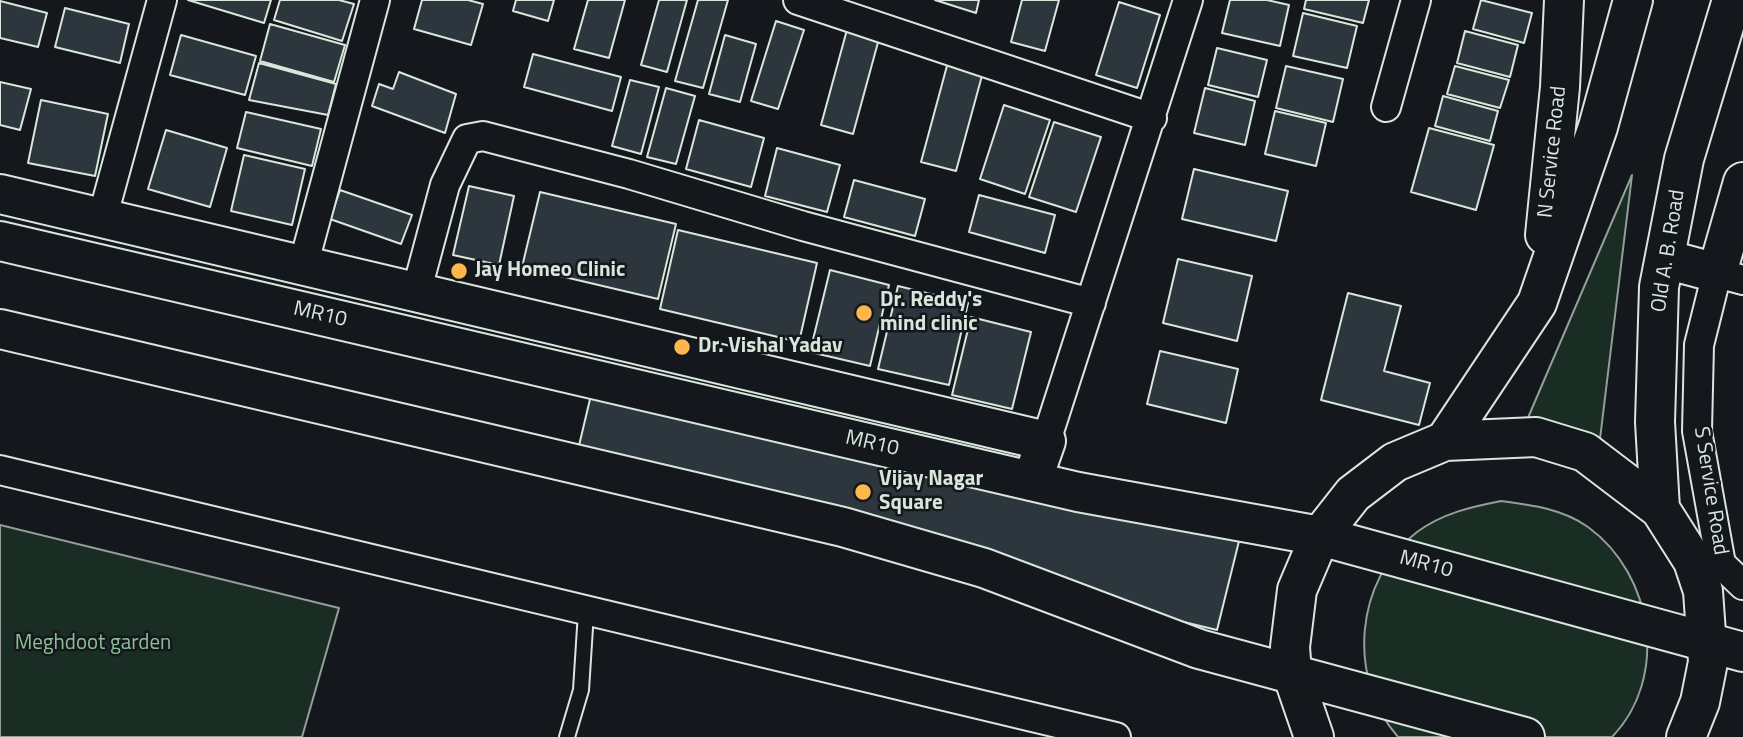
<!DOCTYPE html>
<html>
<head>
<meta charset="utf-8">
<style>
	body { margin:0 }
	canvas { display:block; background:#14181c }
</style>
</head>
<body>
<canvas width="1743" height="737"></canvas>
<script>
const context = document.querySelector('canvas').getContext('2d');
context.lineJoin = 'round';
function paint(path, color) { context.fillStyle = color; context.fill(path, 'evenodd'); }
function strokePath(path, color, width, dash) { context.strokeStyle = color; context.lineWidth = width; context.lineCap = dash ? 'butt' : 'round'; context.setLineDash(dash || []); context.stroke(path); }
function write(font, color, halo, rows, align = 'center') {
  context.font = font + ' "Titillium Web",sans-serif'; context.lineWidth = 5; context.setLineDash([]); context.textBaseline = 'middle'; context.strokeStyle = halo; context.fillStyle = color; for (const [text, x, y, turn = 0] of rows) {
    context.save(); context.translate(x, y); context.rotate((+turn || 0) * Math.PI / 180); context.textAlign = isNaN(turn) ? turn : align; if (halo) context.strokeText(text, 0, 0); context.fillText(text, 0, 0); context.restore();
  }
}
const green = new Path2D(`
	M1632 175 1600 439 1527 420Z
	M1501 501C1532 505 1563 509 1588 527 1654 575 1669 678 1612 737H1398C1347 679 1354 580 1417 532 1443 513 1471 507 1501 501Z
	M0 525 339 608 302 737H0Z`);
const building = new Path2D(`
	M188 0H271L264 23Z
	M280 0H339L354 4 342 41 274 20Z
	M422 0H468L483 4 471 45 414 29Z
	M516 0H554L548 21 513 11Z
	M588 0H625L609 58 574 49Z
	M659 0H687L667 72 641 65Z
	M698 0H728L703 88 675 81Z
	M935 0H979L976 13Z
	M1022 0H1059L1045 51 1011 42Z
	M1230 0H1267L1289 5 1280 46 1222 33Z
	M1306 0H1369L1363 23 1304 9Z
	M1481 0 1532 13 1524 43 1473 29Z
	M0 1 47 13 38 47 0 38Z
	M1119 2 1160 15 1137 88 1096 75Z
	M65 8 129 24 120 63 55 47Z
	M1303 13 1357 26 1347 68 1293 56Z
	M776 21 804 30 778 109 751 101Z
	M270 24 345 45 334 82 260 61Z
	M848 26 880 35 853 134 821 125Z
	M1465 31 1518 45 1510 77 1457 63Z
	M181 35 256 56 245 95 170 75Z
	M725 35 756 44 740 102 709 94Z
	M1217 48 1267 60 1258 97 1208 85Z
	M533 54 621 77 612 111 524 87Z
	M948 62 983 72 956 171 921 162Z
	M259 63 336 84 328 115 249 100Z
	M1286 66 1343 79 1333 122 1276 108Z
	M1455 66 1509 80 1500 108 1447 94Z
	M399 72 456 94 445 133 372 106 379 84 393 89Z
	M630 80 659 87 641 154 612 146Z
	M0 82 31 89 20 130 0 125Z
	M666 88 695 96 676 164 647 157Z
	M1205 88 1255 101 1245 145 1194 133Z
	M1443 96 1498 111 1490 141 1435 126Z
	M41 100 108 114 95 176 28 163Z
	M1004 105 1050 120 1025 194 980 179Z
	M1275 111 1326 123 1316 166 1265 154Z
	M246 112 321 129 312 166 237 148Z
	M699 120 764 138 751 187 686 169Z
	M1054 122 1101 137 1076 212 1029 197Z
	M1429 128 1494 145 1476 210 1411 192Z
	M166 130 227 148 210 207 148 189Z
	M777 148 840 165 827 212 765 196Z
	M244 155 305 169 292 225 231 211Z
	M1194 169 1288 191 1276 241 1182 219Z
	M854 180 925 199 915 236 844 217Z
	M469 186 514 196 499 265 453 255Z
	M340 190 412 215 401 244 330 219Z
	M540 192 676 224 658 299 522 267Z
	M979 195 1055 215 1045 253 969 232Z
	M678 230 817 263 799 342 660 309Z
	M1178 259 1252 276 1237 341 1163 323Z
	M830 270 889 285 870 366 810 352Z
	M898 286 968 303 949 385 878 369Z
	M1348 293 1401 306 1384 371 1430 383 1419 425 1321 400Z
	M971 317 1031 332 1012 409 952 395Z
	M1160 351 1238 369 1226 423 1147 404Z
	M596 374 1242 529 1217 630 572 475Z`);
const lane = new Path2D(`
	M567 737 581 690 586 612`);
const street = new Path2D(`
	M798 0 1152 118
	M1386 107 1416 0
	M102 219 162 0
	M303 266 375 0
	M1743 280 1717 273 1699 345 1697 431 1721 564 1743 585
	M416 293 445 185 467 139 483 136 629 174 803 226 1091 303
	M1046 441 1188 0
	M0 470 1116 737`);
const secondary = new Path2D(`
	M0 194 1046 441 1032 481
	M1545 235 1560 87 1564 0
	M1665 259 1717 273 1743 182
	M1445 441 1537 303 1598 127 1633 0
	M1660 509 1655 422 1659 287 1684 159 1732 0
	M1314 737 1292 673 1290 647 1297 590 1320 536 1353 494 1395 462 1445 441 1536 437 1585 452 1660 509 1693 561 1703 591 1708 662 1700 702 1686 737`);
const primary = new Path2D(`
	M0 241 1078 492 1320 536 1743 652
	M0 329 843 527 984 568 1199 649 1525 737`);
const markers = [
	[459,271,9,"#ffb74d"],
	[864,313,9,"#ffb74d"],
	[682,347,9,"#ffb74d"],
	[863,492,9,"#ffb74d"]
];
const streetNames = [
	["N Service Road",1553,152,-84],
	["Old A. B. Road",1669,251,-81],
	["MR10",320,315,13],
	["MR10",872,444,13],
	["S Service Road",1710,491,81],
	["MR10",1426,565,15]
];
const poiNames = [
	["Jay Homeo Clinic",475,271],
	["Dr. Reddy's",880,301],
	["mind clinic",880,325],
	["Dr. Vishal Yadav",698,347],
	["Vijay Nagar",879,480],
	["Square",879,504]
];
const parkNames = [
	["Meghdoot garden",93,644]
];
paint(green, '#1a2d24');
strokePath(green, '#939e99', 2);
paint(building, '#2c363c');
strokePath(building, '#d8e6dc', 2);
strokePath(lane, '#d8e6dc', 18);
strokePath(street, '#d8e6dc', 32);
strokePath(secondary, '#d8e6dc', 42);
strokePath(primary, '#d8e6dc', 42);
strokePath(lane, '#14181c', 14);
strokePath(street, '#14181c', 28);
strokePath(secondary, '#14181c', 38);
strokePath(primary, '#14181c', 38);
for (const [x, y, r, color] of markers) { const dot = new Path2D(); dot.arc(x, y, r, 0, 2 * Math.PI); context.fillStyle = color; context.fill(dot); strokePath(dot, '#14181c', 2.5); }
write('21px', '#d8e6dc', '#14181c', streetNames);
write('bold 21px', '#d8e6dc', '#14181c', poiNames, 'left');
write('21px', '#8ac095', '#14181c', parkNames);
</script>
</body>
</html>
